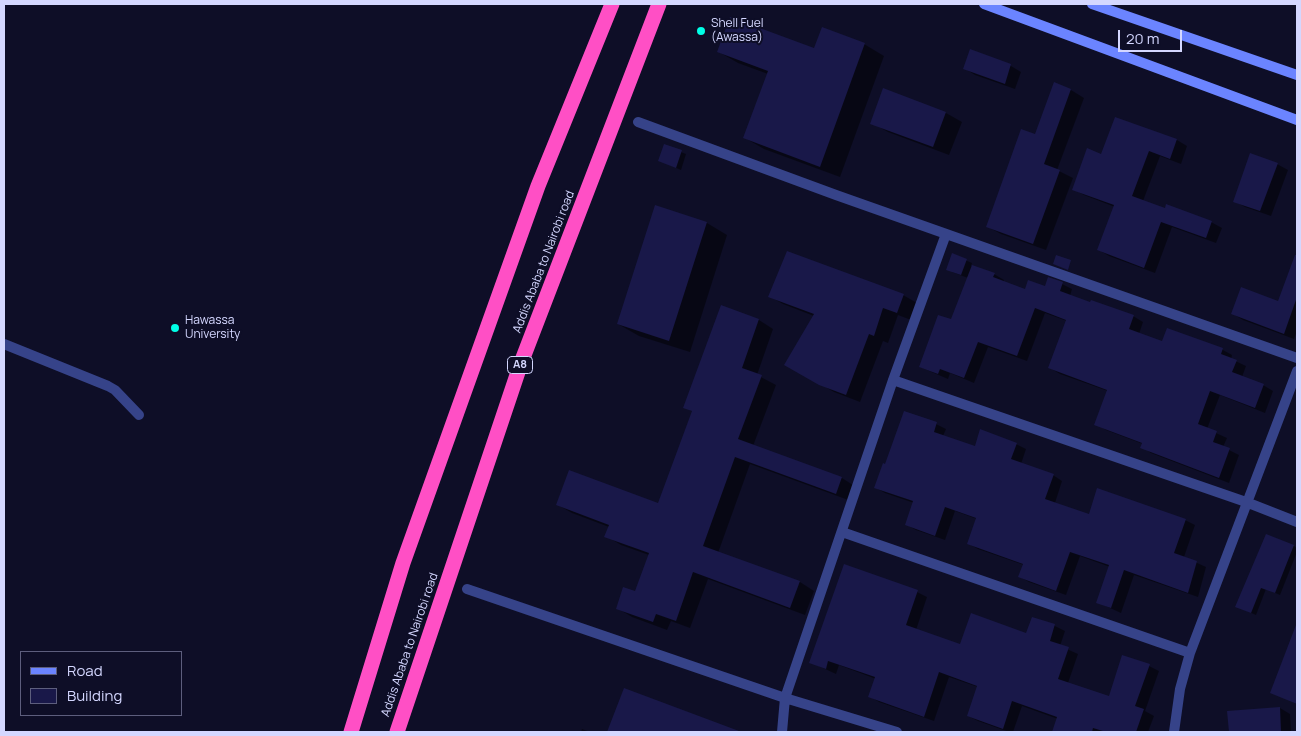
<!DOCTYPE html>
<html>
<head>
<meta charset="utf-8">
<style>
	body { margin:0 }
	#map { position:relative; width:1301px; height:736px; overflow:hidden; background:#0e0e27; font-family:Manrope,sans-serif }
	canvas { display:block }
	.frame { position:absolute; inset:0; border:5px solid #d4d7ff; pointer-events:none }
	.legend { position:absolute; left:20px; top:651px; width:162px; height:65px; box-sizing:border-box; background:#0e0e27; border:1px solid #5d5e7d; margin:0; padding:6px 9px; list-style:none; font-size:15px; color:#d4d7ff }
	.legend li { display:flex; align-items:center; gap:10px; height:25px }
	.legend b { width:25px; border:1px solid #5d5e7d }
	.scale { position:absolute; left:1118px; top:30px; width:64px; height:22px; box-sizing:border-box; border:2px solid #d4d7ff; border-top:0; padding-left:6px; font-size:15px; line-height:18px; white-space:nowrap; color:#d4d7ff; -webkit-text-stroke:4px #0e0e27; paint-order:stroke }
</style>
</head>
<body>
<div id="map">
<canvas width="1301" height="736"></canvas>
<div class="frame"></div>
<ul class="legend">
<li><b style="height:6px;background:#6b84ff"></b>Road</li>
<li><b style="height:14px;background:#191849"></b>Building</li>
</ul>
<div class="scale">20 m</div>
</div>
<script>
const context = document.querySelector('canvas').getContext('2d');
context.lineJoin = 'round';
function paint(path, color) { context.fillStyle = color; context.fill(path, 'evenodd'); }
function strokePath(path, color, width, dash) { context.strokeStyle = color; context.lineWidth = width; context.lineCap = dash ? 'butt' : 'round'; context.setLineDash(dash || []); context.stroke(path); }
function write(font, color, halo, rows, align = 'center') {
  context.font = font + ' Manrope,sans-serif'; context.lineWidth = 4; context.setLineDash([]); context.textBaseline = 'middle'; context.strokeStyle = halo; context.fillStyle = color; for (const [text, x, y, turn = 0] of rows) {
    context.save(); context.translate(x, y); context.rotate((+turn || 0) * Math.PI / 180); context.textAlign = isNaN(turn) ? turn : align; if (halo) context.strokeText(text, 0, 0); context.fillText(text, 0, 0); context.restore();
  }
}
const shadow = new Path2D(`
	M864 44 884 56 840 177 764 149 745 138 768 74 738 63 719 52 815 50Z
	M971 51 1011 66 1021 72 1015 89 975 75 964 68Z
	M1054 84 1071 90 1084 98 1057 170 1073 178 1046 250 1001 234 988 227 1035 136Z
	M884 90 946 113 962 122 949 155 888 132 872 123Z
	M1115 118 1177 140 1187 146 1181 164 1160 156 1143 201 1166 210 1211 222 1222 228 1216 243 1172 227 1155 273 1109 256 1099 250 1115 207 1084 195 1073 189 1102 155Z
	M665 146 686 154 681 170 665 163Z
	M1277 164 1288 170 1271 216 1245 207 1234 201Z
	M656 206 707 223 727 235 690 352 639 336 618 324Z
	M953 255 972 263 971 266 994 274 1004 280 1003 282 1025 290 1062 284 1072 289 1070 296 1133 316 1143 322 1139 334 1163 343 1168 329 1223 350 1232 355 1231 359 1246 366 1242 377 1263 385 1273 391 1265 413 1220 395 1207 429 1227 438 1223 447 1239 455 1229 483 1151 453 1142 447 1143 444 1106 430 1096 424 1108 391 1060 374 1050 368 1067 321 1045 313 1027 361 988 347 974 383 950 373 948 379 920 367 952 321 968 278 952 272Z
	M1297 255V331L1294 339 1243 320 1233 314 1279 302Z
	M903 295 917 303 911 320 898 315 888 343 883 341 860 402 834 392 786 364 814 316 783 304 769 296Z
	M722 307 759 320 773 329 757 375 776 385 753 446 842 478 856 487 851 501 750 464 718 553 800 582 814 591 805 615 708 579 690 628 671 621 667 630 632 617 617 608 636 593 649 555 621 545 606 536 609 527 572 513 558 505 659 504 693 412 685 407Z
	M936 424 946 429 943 436 975 447 1016 444 1026 449 1021 464 1053 475 1062 481 1055 503 1090 516 1185 520 1195 525 1184 557 1206 567 1198 597 1134 575 1121 613 1097 602 1110 567 1080 556 1066 595 1029 582 1020 577 1024 565 978 549 969 544 977 519 955 511 945 540 916 530 907 525 914 503 885 493 876 488 886 466Z
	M1267 536 1294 546 1297 548V552L1280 595 1266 589 1256 615 1242 609Z
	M917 592 927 597 916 630 961 646 1027 635 1033 618 1055 626 1065 631 1060 646 1078 654 1068 683 1109 698 1149 666 1159 671 1145 711 1154 716 1148 732H1058L1054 730 1058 719 1022 706 1013 732H1009L978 721 968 716 978 687 949 677 934 721 879 702 869 696 876 679 839 665 836 674 810 662Z
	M1297 625V704L1271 692Z
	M625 689 684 715 677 732H608Z
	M1280 708 1290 714 1291 732H1230L1228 712Z
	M582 729 590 732H581Z`);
const building = new Path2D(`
	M730 17 814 48 822 27 865 43 820 167 743 138 768 71 717 52Z
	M970 49 1011 64 1005 84 963 69Z
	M1054 82 1071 89 1044 164 1060 170 1033 244 986 227 1021 129 1035 134Z
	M883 88 946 112 933 147 870 124Z
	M1115 117 1177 139 1170 159 1149 151 1132 196 1165 208 1166 204 1212 221 1206 238 1161 222 1144 268 1097 250 1114 205 1072 190 1087 148 1101 154Z
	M664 144 682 150 676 168 658 161Z
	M1250 153 1278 163 1260 211 1233 202Z
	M655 205 707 222 669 341 617 324Z
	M787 251 904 294 897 313 883 308 874 336 869 334 846 395 819 385 784 365 814 314 768 297Z
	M952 253 967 259 961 275 946 270Z
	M1056 255 1071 260 1068 270 1053 264Z
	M1295 255H1297V297L1284 334 1231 314 1241 287 1278 301Z
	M972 265 995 273 993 277 1025 289 1028 280 1045 286 1048 277 1063 282 1060 291 1090 302 1091 300 1134 315 1129 329 1162 341 1167 328 1223 348 1221 354 1237 360 1232 372 1264 384 1255 408 1210 391 1198 424 1217 431 1213 442 1230 448 1219 478 1140 448 1142 443 1094 425 1107 390 1048 368 1066 320 1035 308 1017 356 978 342 964 378 940 369 938 374 919 367 938 315 951 319Z
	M721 305 759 319 742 368 762 375 738 439 842 477 836 494 735 457 703 546 800 581 790 608 693 572 676 621 656 614 653 622 616 609 623 587 635 591 649 553 604 537 609 525 556 505 569 470 658 503 692 411 683 408Z
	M904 411 937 422 934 432 975 446 980 429 1017 443 1011 459 1054 474 1045 499 1089 514 1097 488 1186 519 1174 553 1197 561 1188 593 1124 570 1111 608 1096 603 1109 565 1070 552 1056 591 1018 577 1023 564 967 544 976 518 945 507 935 536 905 525 913 501 874 488 883 463 885 464Z
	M1266 534 1294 545 1275 593 1261 588 1251 613 1235 607Z
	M844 564 918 590 906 625 960 644 971 613 1026 633 1032 617 1055 624 1050 641 1069 647 1058 679 1109 696 1122 655 1150 664 1135 706 1144 709 1136 732H1106L1093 728 1092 732H1052L1057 717 1012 701 1003 729 967 716 977 686 939 672 924 717 868 697 875 677 828 661 826 669 809 663Z
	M1296 625H1297V704L1270 693Z
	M624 688 739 731V732H607Z
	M1280 707 1281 732H1229L1227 711Z`);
const lane = new Path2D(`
	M4 344 108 386 115 390 139 415`);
const street = new Path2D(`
	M638 122 836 195 1297 358
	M893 380 1246 502 1297 522
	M842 532 1190 653
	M467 589 785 698 897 732
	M782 732 785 698 893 380 946 234
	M1174 732 1180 689 1190 653 1297 371`);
const secondary = new Path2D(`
	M984 4 1297 120
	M1092 4 1297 75`);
const highway = new Path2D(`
	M351 732 403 563 538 186 612 4
	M397 732 521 363 659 4`);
const markers = [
	[701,31,5,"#00ffe7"],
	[175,328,5,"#00ffe7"]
];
const shields = [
	[520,365,25]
];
const shieldNames = [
	["A8",520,365]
];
const poiNames = [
	["Shell Fuel",711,24],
	["(Awassa)",711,38],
	["Hawassa",185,321],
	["University",185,335]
];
const streetNames = [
	["Addis Ababa to Nairobi road",544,262,-69],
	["Addis Ababa to Nairobi road",410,645,-71]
];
paint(shadow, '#0007');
paint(building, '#191849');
strokePath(lane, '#364389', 10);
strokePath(street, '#364389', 10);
strokePath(secondary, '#6b84ff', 10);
strokePath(highway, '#ff4fc5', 15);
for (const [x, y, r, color] of markers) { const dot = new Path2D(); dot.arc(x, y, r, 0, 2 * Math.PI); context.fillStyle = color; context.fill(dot); strokePath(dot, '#0e0e27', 2); }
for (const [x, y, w] of shields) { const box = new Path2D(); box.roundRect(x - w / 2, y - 8.5, w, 17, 4); context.fillStyle = '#0e0e27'; context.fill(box); strokePath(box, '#d4d7ff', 1); }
write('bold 11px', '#d4d7ff', null, shieldNames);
write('12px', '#d4d7ff', '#0e0e27', poiNames, 'left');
write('12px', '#d4d7ff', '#0e0e27', streetNames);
</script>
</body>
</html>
